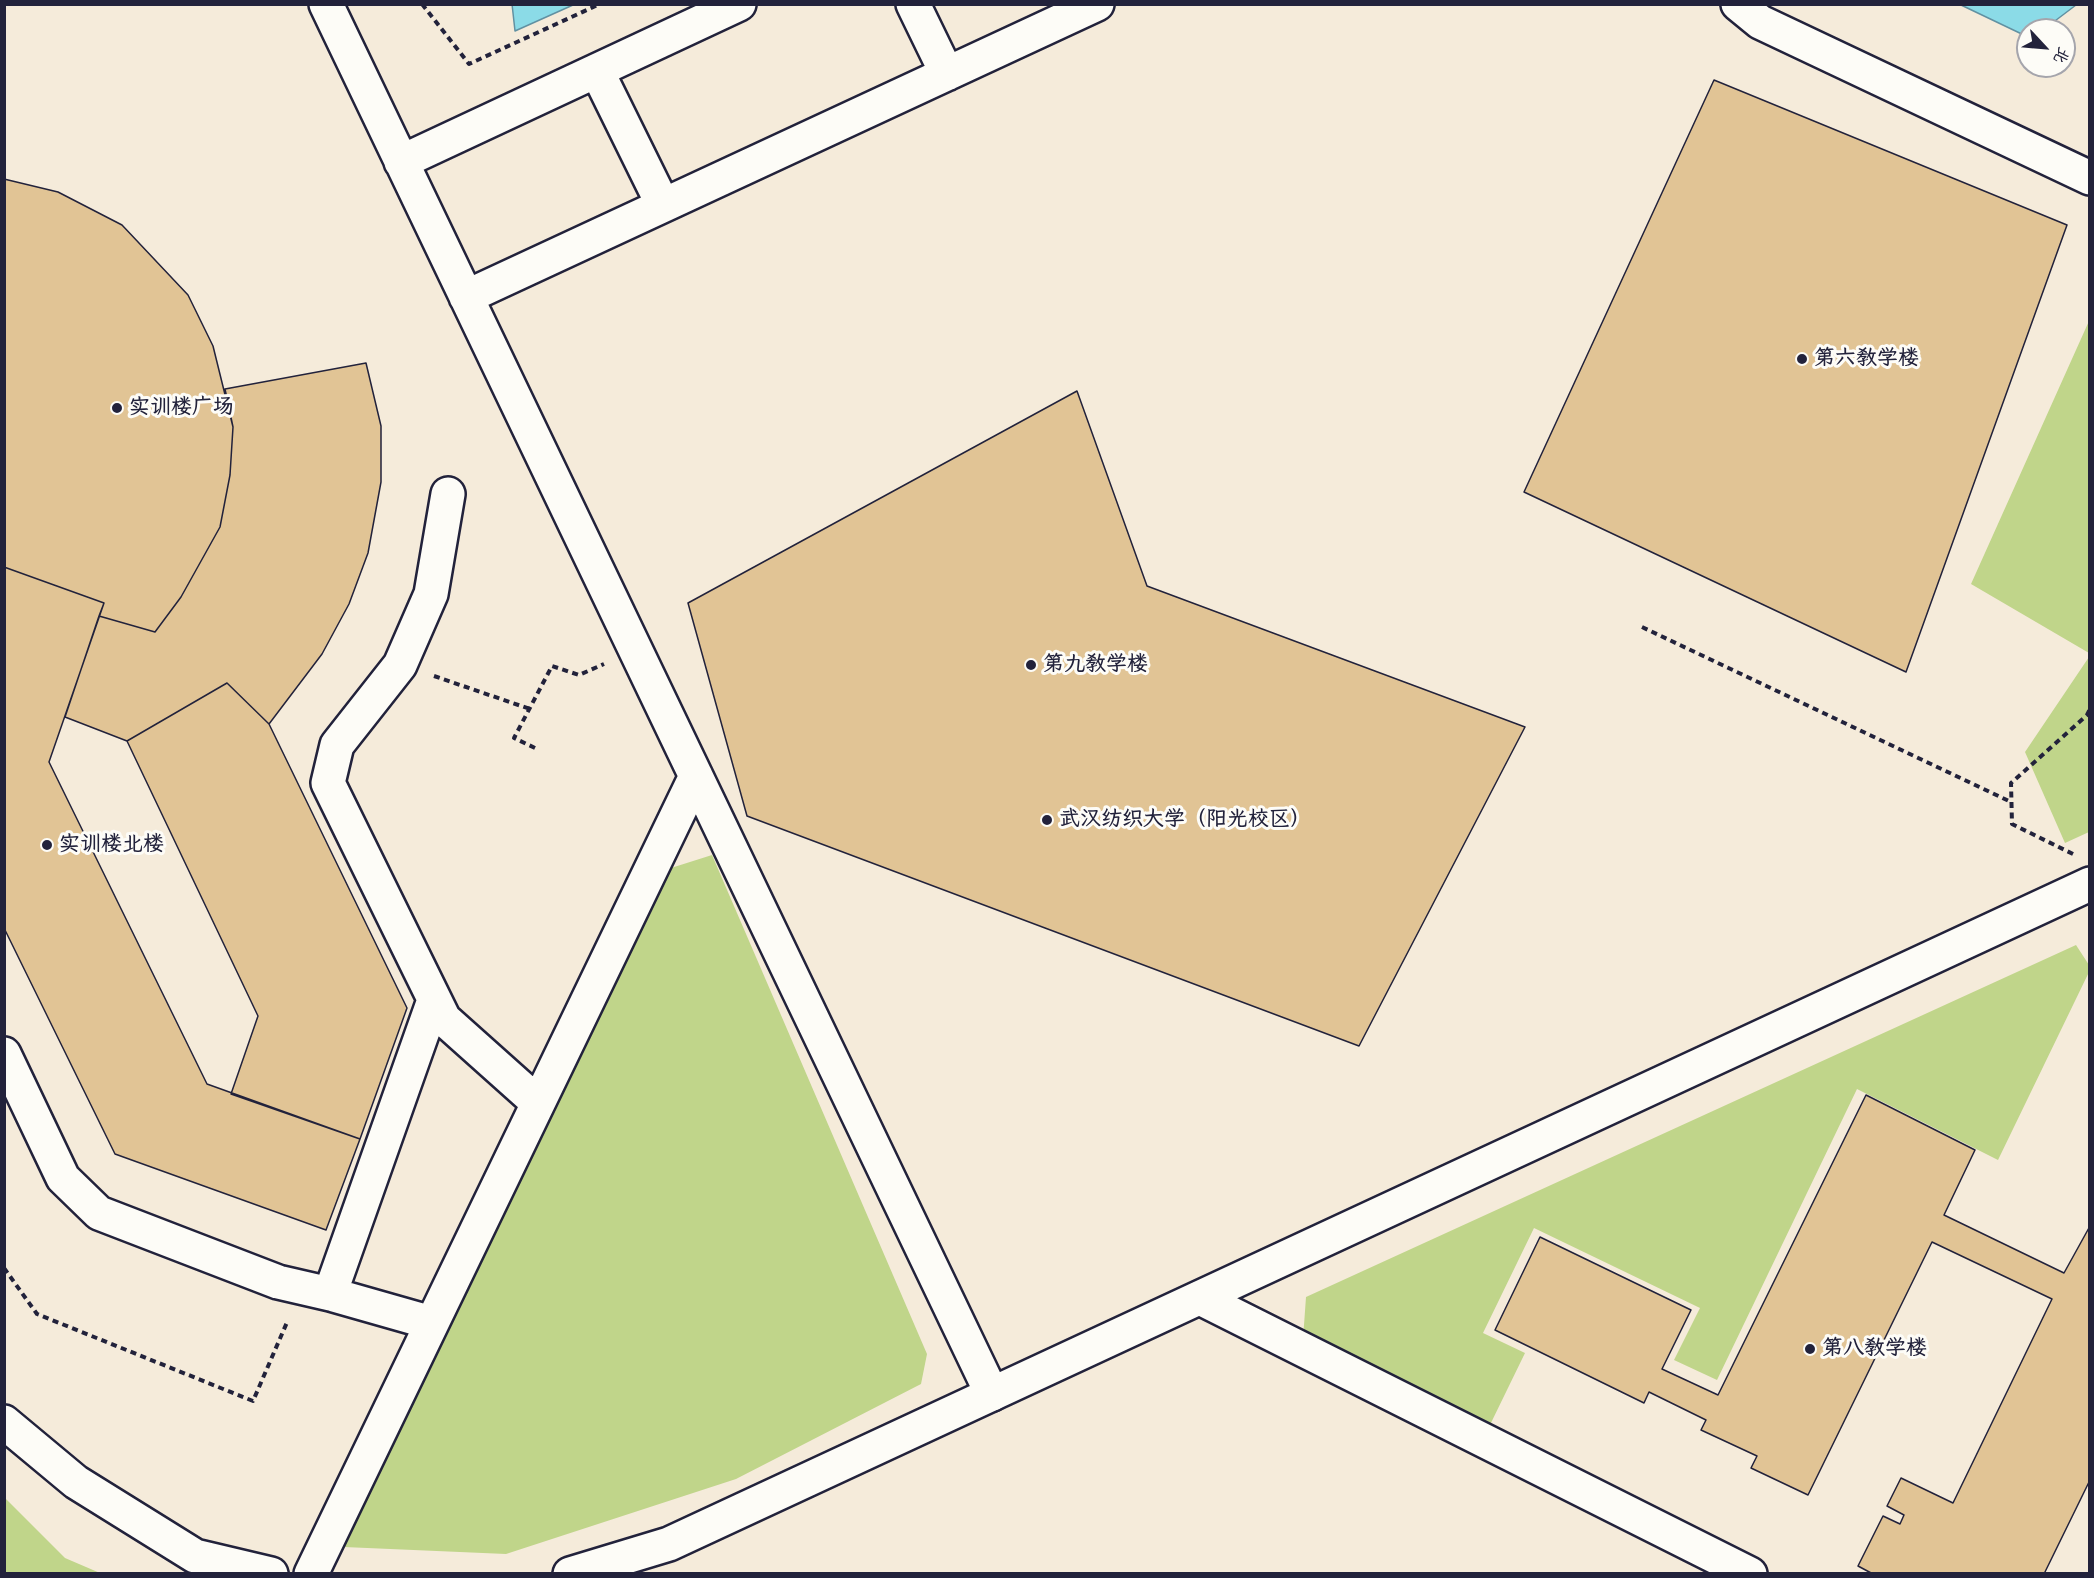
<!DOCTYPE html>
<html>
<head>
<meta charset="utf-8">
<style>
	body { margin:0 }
	#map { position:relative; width:2094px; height:1578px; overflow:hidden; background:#fdfcf7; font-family:"Balsamiq Sans","LXGW WenKai TC",sans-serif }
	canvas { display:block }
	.frame { position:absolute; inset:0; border:6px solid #22223b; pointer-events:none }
	.north { position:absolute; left:2016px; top:18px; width:60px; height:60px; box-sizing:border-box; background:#fdfcf7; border:2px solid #a5a5ac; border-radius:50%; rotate:116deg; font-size:16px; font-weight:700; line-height:24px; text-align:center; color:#22223b }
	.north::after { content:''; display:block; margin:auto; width:21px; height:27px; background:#22223b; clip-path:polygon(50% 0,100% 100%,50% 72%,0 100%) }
</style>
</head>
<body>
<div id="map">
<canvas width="2094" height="1578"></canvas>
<div class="frame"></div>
<div class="north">北</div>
</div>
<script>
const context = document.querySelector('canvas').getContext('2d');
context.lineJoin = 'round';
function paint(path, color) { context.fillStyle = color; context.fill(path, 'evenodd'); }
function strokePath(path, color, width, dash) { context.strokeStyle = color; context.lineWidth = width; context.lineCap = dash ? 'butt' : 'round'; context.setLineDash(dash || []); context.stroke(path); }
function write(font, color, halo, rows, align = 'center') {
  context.font = font + ' "Balsamiq Sans","LXGW WenKai TC",sans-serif'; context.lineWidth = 6; context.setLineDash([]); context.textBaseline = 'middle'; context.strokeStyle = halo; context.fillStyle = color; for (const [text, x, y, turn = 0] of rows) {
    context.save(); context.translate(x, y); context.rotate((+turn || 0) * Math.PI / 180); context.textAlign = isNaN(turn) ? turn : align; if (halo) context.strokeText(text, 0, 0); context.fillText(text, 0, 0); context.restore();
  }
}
const built = new Path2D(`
	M5 5H2089V1573H5ZM2028 30H2064V66H2028Z`);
const green = new Path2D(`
	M2089 321 2090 653H2089L1971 584Z
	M2089 657V832L2065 843 2025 752Z
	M712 855 927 1354 921 1384 736 1479 506 1554 344 1547 671 868Z
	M2076 945 2089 965V972L1998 1160 1857 1089 1717 1380 1674 1360 1700 1308 1534 1228 1483 1333 1525 1353 1488 1429 1303 1339 1306 1297Z
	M5 1498 65 1558 100 1573H5Z`);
const water = new Path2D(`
	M512 4H573V5L515 31Z
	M1961 5H2076L2043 30H2028V37Z`);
const building = new Path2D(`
	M1714 80 2067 225 1906 672 1524 492Z
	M4 179 58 192 122 225 188 295 213 346 233 427 230 475 220 527 181 597 155 632 99 616 104 603 4 567Z
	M366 363 381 426V482L368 553 349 604 322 654 269 724 227 683 127 741 65 717 99 616 155 632 181 597 220 527 230 475 233 427 225 389Z
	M1077 391 1147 586 1525 727 1359 1046 747 816 688 603Z
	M4 567 104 603 49 762 207 1084 360 1139 326 1230 115 1154 4 928Z
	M227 683 269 724 407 1008 360 1139 231 1094 258 1016 127 741Z
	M1866 1095 1975 1150 1944 1215 2064 1273 2090 1226V1480L2044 1574H1873L1858 1566 1883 1516 1900 1524 1904 1515 1887 1506 1901 1478 1953 1503 2052 1299 1932 1242 1808 1495 1751 1468 1757 1456 1701 1430 1706 1420 1649 1392 1644 1403 1495 1330 1540 1237 1691 1310 1662 1369 1718 1395Z`);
const path = new Path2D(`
	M422 4 469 64 600 4
	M1642 627 2011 802
	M434 676 530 709
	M535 748 514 738 552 666 579 675 604 664
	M2073 854 2012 824 2011 783 2087 715 2090 709
	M4 1268 37 1314 253 1401 288 1320`);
const minor = new Path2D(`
	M326 4 992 1394
	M913 4 947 74
	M1738 4 1760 22 2090 178
	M597 71 663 205
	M401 162 739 4
	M466 297 1097 4
	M448 494 431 594 400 665 337 745 328 783 444 1019 538 1103
	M4 1054 63 1178 99 1213 278 1282 330 1294 432 1323
	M330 1294 434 1000
	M1200 1298 1750 1574
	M311 1574 696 776`);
const major = new Path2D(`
	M4 1422 76 1482 195 1556 271 1574
	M570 1574 669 1544 2090 884`);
const markers = [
	[1802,359,6,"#22223b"],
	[117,408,6,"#22223b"],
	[1031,665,6,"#22223b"],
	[1047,820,6,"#22223b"],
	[47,845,6,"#22223b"],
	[1810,1349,6,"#22223b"]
];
const poiNames = [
	["第六教学楼",1814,359],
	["实训楼广场",129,408],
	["第九教学楼",1043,665],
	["武汉纺织大学（阳光校区）",1059,820],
	["实训楼北楼",59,845],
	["第八教学楼",1822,1349]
];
paint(built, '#f5ebda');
paint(green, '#c0d58a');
paint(water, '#8bdbe7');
strokePath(water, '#6191a2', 1.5);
paint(building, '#e1c495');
strokePath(building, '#22223b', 1.5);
strokePath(minor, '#22223b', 38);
strokePath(major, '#22223b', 38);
strokePath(path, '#22223b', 4, [6, 4.5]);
strokePath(minor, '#fdfcf7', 33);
strokePath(major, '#fdfcf7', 33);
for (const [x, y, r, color] of markers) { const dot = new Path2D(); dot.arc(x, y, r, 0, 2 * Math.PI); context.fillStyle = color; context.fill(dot); strokePath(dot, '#fdfcf7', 2); }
write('bold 21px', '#22223b', '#fdfcf7', poiNames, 'left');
</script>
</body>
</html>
